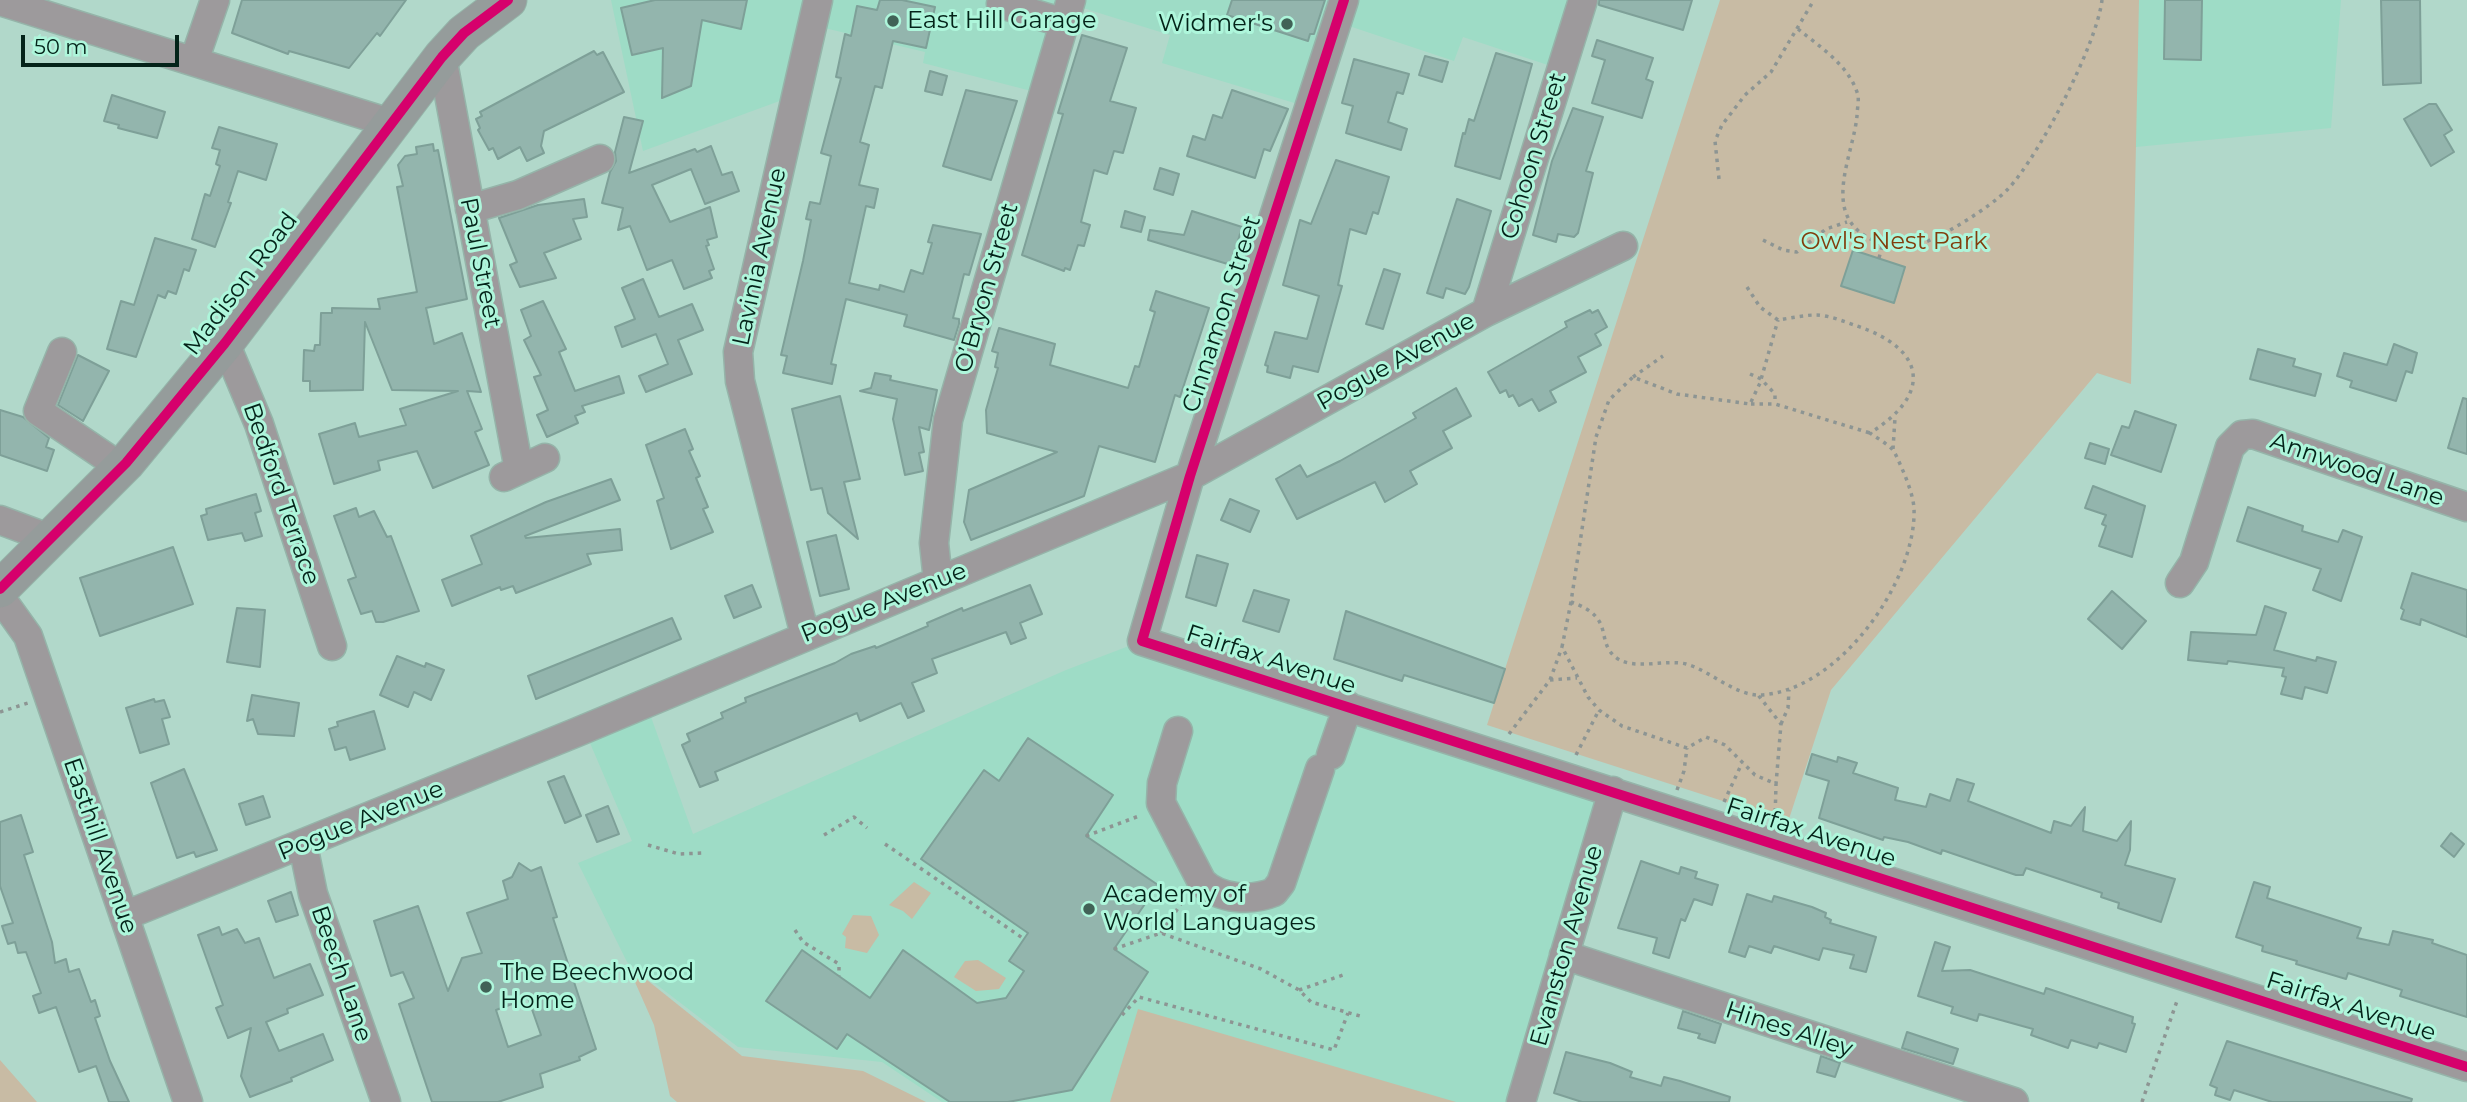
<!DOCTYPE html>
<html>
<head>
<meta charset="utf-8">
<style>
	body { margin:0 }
	#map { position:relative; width:2467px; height:1102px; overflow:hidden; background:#b1d8ca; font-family:Montserrat,sans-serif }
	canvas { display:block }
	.scale { position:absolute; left:21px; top:35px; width:158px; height:32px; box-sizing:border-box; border:4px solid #042319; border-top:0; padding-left:9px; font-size:21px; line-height:24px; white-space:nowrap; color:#042319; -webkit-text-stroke:5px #aef6db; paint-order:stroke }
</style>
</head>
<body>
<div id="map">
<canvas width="2467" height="1102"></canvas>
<div class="scale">50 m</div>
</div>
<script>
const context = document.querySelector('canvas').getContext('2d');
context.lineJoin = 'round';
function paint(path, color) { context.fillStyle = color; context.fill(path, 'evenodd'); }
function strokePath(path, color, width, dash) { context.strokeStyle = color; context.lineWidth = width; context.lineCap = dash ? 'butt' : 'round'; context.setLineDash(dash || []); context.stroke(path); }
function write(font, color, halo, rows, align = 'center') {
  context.font = font + ' Montserrat,sans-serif'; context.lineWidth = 6; context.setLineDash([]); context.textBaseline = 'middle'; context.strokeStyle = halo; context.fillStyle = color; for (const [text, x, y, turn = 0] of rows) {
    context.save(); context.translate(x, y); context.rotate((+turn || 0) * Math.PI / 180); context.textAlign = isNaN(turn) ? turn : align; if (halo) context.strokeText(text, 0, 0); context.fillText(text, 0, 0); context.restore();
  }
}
const built = new Path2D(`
	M611 0H1583L1560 69 1463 37 1454 61 1337 22 1311 108 1162 63 1170 35 1070 4 1043 94 923 63 925 52 812 25 796 95 643 151Z
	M2132 0H2341L2331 128 2136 147 2128 110Z
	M1142 641 1613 791 1521 1102H942L882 1062 738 1047 627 962 578 863 632 841 584 729 646 703 693 834 1066 670Z`);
const green = new Path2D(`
	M1720 0H2139L2131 384 2097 373 1831 690 1788 822 1487 725Z
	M914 882 931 893 912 919 903 911 889 905Z
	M853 915 871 916 879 935 867 953 845 948 846 937 842 934Z
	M978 960 1006 978 999 989 976 991 954 977 965 961Z
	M627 964 742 1056 863 1071 926 1102H677L670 1096 654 1025Z
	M1138 1009 1456 1102H1110Z
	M0 1060 37 1102H0Z`);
const building = new Path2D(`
	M242 0H406L380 36 377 33 349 68 289 51 288 54 232 33Z
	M655 0H747L741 29 702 20 691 86 662 98 663 48 632 55 621 8Z
	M880 0H902L935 7 926 48 893 41 882 88 875 86 860 142 869 145 859 185 878 189 874 208 866 206 849 283 879 290 880 285 904 292 911 270 923 274 932 243 928 242 933 225 981 234 969 275 964 274 953 318 959 319V324L954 340 904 326 907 315 846 299 831 364 836 365 832 384 783 373 787 356 781 355 803 261 811 220 806 219 810 202 820 204 831 156 821 153 841 78 836 77 845 34 851 36 857 6 877 10Z
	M1232 0H1325L1314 34H1310L1308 41 1227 15Z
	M1599 0H1692L1683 30 1599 5Z
	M2165 0H2202L2201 60 2164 59Z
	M2381 0H2420L2421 83 2383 85Z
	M1082 35 1127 48 1110 101 1136 108 1123 153 1114 151 1107 174 1094 170 1081 222 1090 225 1084 246 1078 245 1070 270 1065 268 1064 271 1022 255 1063 114 1058 113Z
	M1597 40 1653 58 1646 79 1653 82 1642 118 1592 103 1605 60 1592 56Z
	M594 51 597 55 603 52 624 92 544 131 541 146 544 153 527 161 520 147 498 159 493 148 489 150 478 130 480 128 476 119 482 116 480 112Z
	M1496 53 1532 64 1500 179 1455 166 1463 133 1465 134 1469 119 1474 121Z
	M1425 56 1448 62 1442 82 1419 75Z
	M1354 59 1409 74 1403 94 1397 92 1388 122 1407 129 1401 150 1346 133 1353 106 1342 103Z
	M930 71 947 76 942 95 925 91Z
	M966 90 1017 101 991 180 943 166Z
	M1232 90 1288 109 1270 151 1264 149 1255 178 1187 156 1193 136 1205 140 1213 115 1222 118Z
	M112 95 165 112 157 138 118 128 119 125 104 121Z
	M2429 104H2436L2452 130 2444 135 2454 152 2431 166 2404 119Z
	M1573 108 1603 117 1586 171 1593 173 1578 233 1574 237 1558 234 1556 242 1533 235 1552 161Z
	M624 117 643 121 629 173 695 149 697 152 711 146 722 175 732 172 739 191 705 204 691 169 652 185 670 222 710 207 717 237 707 240 709 245 706 246 714 269 709 271 712 278 684 289 672 260 647 270 630 226 618 230 623 208 602 203 610 172 616 161 615 152Z
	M219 127 277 144 266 180 238 171 228 202 231 203 215 247 192 239 205 194 210 196 220 166 216 164 220 150 212 148Z
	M433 144 434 151 438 150 467 299 426 308 434 344 462 333 481 392 467 391 482 429 475 432 489 465 433 488 417 451 378 461 380 470 334 484 319 434 355 423 359 437 406 425 400 409 458 391 392 390 365 322 363 390 310 391V381H303L304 350 314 351 315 345H320L321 313H332V308L380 309 378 299 417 292 397 187 403 186 398 165 405 156 417 154 416 147Z
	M1336 160 1389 177 1378 214 1373 212 1366 234 1350 229 1338 285 1342 286 1318 372 1293 366 1290 378 1267 372 1268 366 1265 365 1275 332 1307 339 1319 296 1283 285 1300 220 1311 224Z
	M1160 168 1179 174 1173 195 1154 189Z
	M584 199 587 217 573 219 581 239 544 253 556 278 520 287 510 265 517 262 499 218 538 205Z
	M1457 199 1491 211 1469 287 1465 294 1446 288 1443 298 1427 293Z
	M1125 211 1145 217 1141 232 1121 227Z
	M1192 211 1242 227 1231 265 1148 240 1150 230 1184 235Z
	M155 238 196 250 189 271 184 269 176 294 168 291 165 298 158 295 136 357 107 349 121 301 134 305Z
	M1853 250 1905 267 1894 303 1841 286Z
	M1384 269 1400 274 1383 329 1366 324Z
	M643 279 659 317 692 304 703 330 678 340 692 374 646 392 639 376 668 364 656 334 622 347 615 327 635 319 622 288Z
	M1156 291 1209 308 1180 397 1175 395 1155 462 1099 446 1084 496 971 540 964 522 969 490 1057 452 987 433 986 410 998 368 995 367 998 353 992 351 999 328 1055 344 1050 365 1128 388 1135 366 1139 367 1155 312 1150 310Z
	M543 301 566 349 559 352 575 391 619 376 624 393 582 406 585 412 575 416 578 423 547 437 537 415 548 410 534 377 541 375 524 340 531 336 521 310Z
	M1590 310 1592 313 1598 310 1607 327 1595 334 1601 345 1578 357 1586 372 1550 391 1556 402 1539 411 1532 399 1519 406 1513 395 1509 397 1506 390 1500 393 1488 372 1567 327 1565 322Z
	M2394 344 2417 353 2412 373 2406 371 2396 401 2350 387 2352 381 2337 376 2344 353 2387 365Z
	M2258 349 2295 359 2293 366 2321 374 2315 396 2250 379Z
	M78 355 109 371 83 421 58 405Z
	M875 373 891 376 890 380 937 390 929 430 919 427 924 452 919 453 923 471 905 475 893 419 897 399 860 391 871 388Z
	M1456 388 1471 416 1443 431 1452 448 1410 471 1417 484 1385 502 1375 482 1297 519 1276 479 1300 465 1307 477 1340 461 1416 418 1413 413Z
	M840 396 860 479 844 482 858 539 828 513 822 488 811 490 792 409Z
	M2463 398 2467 399V454L2448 448Z
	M0 410 23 417 49 438 46 447 54 450 47 471 0 455Z
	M2135 411 2176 425 2161 472 2111 455 2122 426 2129 428Z
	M685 429 693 449 689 451 700 476 696 478 708 507 703 509 713 532 671 549 657 501 664 498 646 445Z
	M2090 443 2109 449 2105 464 2085 458Z
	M611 479 620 500 525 536 526 538 620 529 622 550 587 554 591 564 516 593 513 586 501 590 500 587 452 606 442 580 482 564 471 536 546 502Z
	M2093 486 2145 506 2132 557 2099 546 2106 526 2102 524 2106 515 2085 508Z
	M256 494 261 511 255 513 262 536 245 541 242 533 208 540 201 516 207 514 206 509Z
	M1230 499 1259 511 1250 532 1221 520Z
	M2248 507 2303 526 2302 531 2338 542 2343 530 2362 537 2341 601 2313 590 2321 569 2237 541Z
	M356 508 359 517 374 511 387 537 391 536 419 611 383 622H376L372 611 361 614 348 580 356 577 334 516Z
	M836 535 849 589 820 596 807 542Z
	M173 547 193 604 100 636 80 578Z
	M1197 555 1228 564 1216 606 1186 597Z
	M2412 573 2467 590V637L2421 619 2420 625 2401 619 2404 610 2401 608Z
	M752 585 761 607 734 618 725 596Z
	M1030 585 1042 614 1020 623 1026 638 1011 644 1006 632 932 659 937 673 912 683 924 711 908 718 901 703 860 721 857 713 715 772 718 780 700 787 682 745 690 741 687 734 723 718 721 713 746 702 745 698 835 663 851 654 875 646 876 648 928 626 927 623 962 608 963 611Z
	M1254 590 1289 600 1279 632 1243 621Z
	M2112 591 2146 621 2122 649 2088 619Z
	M2265 606 2286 613 2274 650 2316 661 2317 657 2336 662 2327 693 2305 687 2302 699 2281 694 2286 677 2282 676 2284 668 2228 661 2227 664 2188 660 2191 632 2256 635Z
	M237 608 265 610 260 667 227 662Z
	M1346 611 1505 669 1494 703 1404 675 1402 681 1334 659Z
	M672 618 681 639 536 699 528 676Z
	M397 656 425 667 426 663 444 670 431 700 414 692 408 707 380 695Z
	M252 695 299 703 294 736 258 734 253 719 247 721Z
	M154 699 155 702 164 700 170 717 162 719 169 744 140 753 126 708Z
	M374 711 385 749 350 760 346 747 335 750 329 729 338 726 337 722Z
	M1028 738 1113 795 1086 836 1158 885 1114 949 1148 972 1072 1090 1008 1102H950L847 1034 837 1049 766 1001 802 950 870 998 903 950 977 1003 1006 998 1024 971 1009 961 1028 933 921 859 984 770 999 781Z
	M1812 754 1837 762 1838 757 1857 763 1853 773 1898 788 1895 800 1926 807 1930 794 1950 801 1957 779 1974 784 1968 801 2051 833 2054 821 2071 826 2085 807 2083 831 2117 841 2131 821 2130 850 2125 865 2175 879 2161 922 2118 908 2119 903 2101 897 2102 893 2026 868 2023 875H2016L1942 850 1941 854 1908 842 1884 837 1883 840 1819 818 1829 781 1806 774Z
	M184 769 217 850 196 857 194 852 177 858 151 783Z
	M564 776 581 816 565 823 548 782Z
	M263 796 270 817 246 825 239 804Z
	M608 806 619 834 597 842 586 815Z
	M21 815 33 852 24 855 52 942 55 963 66 959 69 972 79 969 91 1002 95 1000 100 1016 95 1018 110 1061 129 1102H109L96 1066 79 1072 56 1007 39 1013 33 996 41 993 26 952 18 953 15 942 8 944 2 926 13 923 0 886V822Z
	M2451 833 2464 844 2454 857 2441 846Z
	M1641 861 1679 874 1681 867 1697 872 1695 878 1718 885 1712 905 1694 899 1685 921 1681 919 1669 958 1653 953 1657 938 1618 928Z
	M519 863 531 871 541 867 557 917 553 918 596 1049 579 1057 580 1060 540 1074 543 1087 498 1102H432L399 1004 414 998 403 972 391 976 374 921 418 906 448 991 462 958 482 953 467 913 508 899 503 881 512 877ZM528 998 541 1035 508 1047 496 1010Z
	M2254 882 2270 887 2267 898 2361 928 2357 938 2389 945 2393 931 2433 940 2432 943 2467 955V1017L2400 996 2402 990 2348 973 2346 979 2296 964 2297 961 2262 951 2263 946 2236 937Z
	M291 892 298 915 276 922 268 901Z
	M1747 894 1772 902 1774 896 1812 907 1826 913 1825 917 1831 920 1830 923 1876 937 1866 972 1850 968 1854 955 1823 948 1819 960 1774 946 1771 953 1749 946 1745 957 1729 952Z
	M219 927 222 935 237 929 245 943 259 938 274 978 310 964 323 995 287 1009 288 1013 266 1022 279 1051 323 1034 333 1060 291 1078 292 1081 250 1097 241 1076 251 1028 228 1038 216 1008 223 1005 198 935Z
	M1935 942 1950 947 1942 971 1970 970 2044 994 2046 988 2133 1017 2132 1023 2135 1024 2126 1052 2099 1043 2097 1048 2071 1040 2068 1048 2031 1035 2033 1029 1979 1014 1977 1021 1951 1013 1953 1007 1918 996Z
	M1683 1011 1721 1024 1715 1043 1698 1038 1700 1034 1678 1028Z
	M1907 1032 1958 1049 1953 1064 1902 1048Z
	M2227 1041 2412 1099 2411 1102H2272L2234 1090 2230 1100 2215 1095 2217 1088 2210 1085Z
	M1566 1052 1610 1063 1632 1072 1630 1077 1661 1086 1664 1077 1680 1081 1730 1097 1729 1102H1582L1554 1093Z
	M1821 1056 1840 1063 1835 1077 1817 1072Z`);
const path = new Path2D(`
	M1798 29C1820 47 1849 65 1858 95 1859 101 1857 110 1857 116 1853 156 1822 211 1867 237 1880 245 1898 249 1913 246 1937 241 1991 207 2008 189 2039 156 2097 44 2102 0
	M1719 179 1715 141 1722 125 1745 95 1771 72 1814 0
	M1763 240 1783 250 1797 252 1826 229 1847 222
	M1879 258 1883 243
	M1747 287 1760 307 1778 320C1791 318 1804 315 1816 315 1829 315 1845 322 1857 326 1926 349 1933 394 1870 433 1877 438 1886 443 1892 449 1897 455 1900 465 1904 473 1908 483 1913 496 1914 508 1917 582 1837 693 1759 695 1734 695 1711 671 1686 664 1666 659 1636 670 1618 659 1593 642 1618 618 1571 602L1596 437 1609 400 1633 377 1677 394 1750 404 1760 383 1778 320
	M1750 374 1761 379 1775 394V404
	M1633 377 1663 356
	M1751 404H1775L1870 433
	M1893 449 1895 418
	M1571 602 1562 647 1588 697 1599 710 1622 726 1687 748 1706 737 1725 745 1755 775 1776 784 1781 724 1758 695
	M1550 680 1577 678
	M0 712 28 703
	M1781 724 1788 708 1789 690
	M1509 734 1550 680 1562 647
	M1576 755 1599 710
	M1677 790 1684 771 1687 748
	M1724 802 1742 763
	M1775 820 1776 784
	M824 835 854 817 867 828
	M1086 836 1139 816
	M885 844 1024 939
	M648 845 679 854 703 853
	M795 930 803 942 839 964V976
	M1161 933 1185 898
	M1114 949 1161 933 1261 969 1299 990 1311 1002 1360 1016
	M1299 990 1346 974
	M1122 1015 1139 997 1334 1050 1348 1013
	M2142 1102 2178 998`);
const minor = new Path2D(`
	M1344 0 1190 476 1142 641 2467 1067
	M0 1 390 123
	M1001 4 1064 23
	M442 57 519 470
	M194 61 215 0
	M470 209 518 195 600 159
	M1486 312 1583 0
	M225 343 259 424 332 646
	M62 352 38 411 122 468
	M504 477 545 458
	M0 520 51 539
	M938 581 934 543 948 420 1071 0
	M2180 583 2194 562 2230 447 2242 435 2253 434 2467 507
	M0 597 28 636 188 1102
	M805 635 740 381 738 352 818 0
	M1178 731 1162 783 1161 803 1202 882C1220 900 1252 901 1274 892L1281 883 1320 769
	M1331 755 1348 706
	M303 845 313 894 386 1102
	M124 916 575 733 1190 476 1486 312 1623 246
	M1564 955 2014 1102
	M1521 1102 1613 791`);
const major = new Path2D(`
	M0 589 126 463 225 343 442 57 464 33 508 0`);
const cycleway = new Path2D(`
	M1344 0 1190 476 1142 641 2467 1067
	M0 589 126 463 225 343 442 57 464 33 508 0`);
const markers = [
	[893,21,7,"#416257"],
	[1287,24,7,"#416257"],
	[1089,909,7,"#416257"],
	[486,987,7,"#416257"]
];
const poiNames = [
	["East Hill Garage",907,21],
	["Widmer's",1273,24,"right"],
	["Academy of",1103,895],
	["World Languages",1103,923],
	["The Beechwood",500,973],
	["Home",500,1001]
];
const streetNames = [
	["Cohoon Street",1534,156,-73],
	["Lavinia Avenue",760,257,-78],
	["Paul Street",480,263,79],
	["Madison Road",241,284,-53],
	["O’Bryon Street",987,288,-74],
	["Cinnamon Street",1222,314,-72],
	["Pogue Avenue",1396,362,-29],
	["Annwood Lane",2357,470,19],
	["Bedford Terrace",281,494,71],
	["Pogue Avenue",884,603,-22],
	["Fairfax Avenue",1271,660,18],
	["Pogue Avenue",361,821,-22],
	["Fairfax Avenue",1811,833,18],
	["Easthill Avenue",100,846,71],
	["Evanston Avenue",1567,946,-74],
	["Beech Lane",341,974,71],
	["Fairfax Avenue",2351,1007,18],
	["Hines Alley",1789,1030,18]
];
const parkNames = [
	["Owl's Nest Park",1894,242]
];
paint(built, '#9edcc6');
paint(green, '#c8bba4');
paint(building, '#93b5ad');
strokePath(building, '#7ea098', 2);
strokePath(minor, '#95b4a9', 31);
strokePath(major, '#95b4a9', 39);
strokePath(path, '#8d9593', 3.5, [3.5, 5]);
strokePath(minor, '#9d9a9c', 28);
strokePath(major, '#959c9b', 37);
strokePath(cycleway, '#d6006c', 10);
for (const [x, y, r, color] of markers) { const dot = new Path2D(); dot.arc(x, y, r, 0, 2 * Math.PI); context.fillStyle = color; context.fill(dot); strokePath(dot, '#aef6db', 2.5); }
write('24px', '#042319', '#aef6db', poiNames, 'left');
write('24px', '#042319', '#aef6db', streetNames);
write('24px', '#823d0c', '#aef6db', parkNames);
</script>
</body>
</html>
